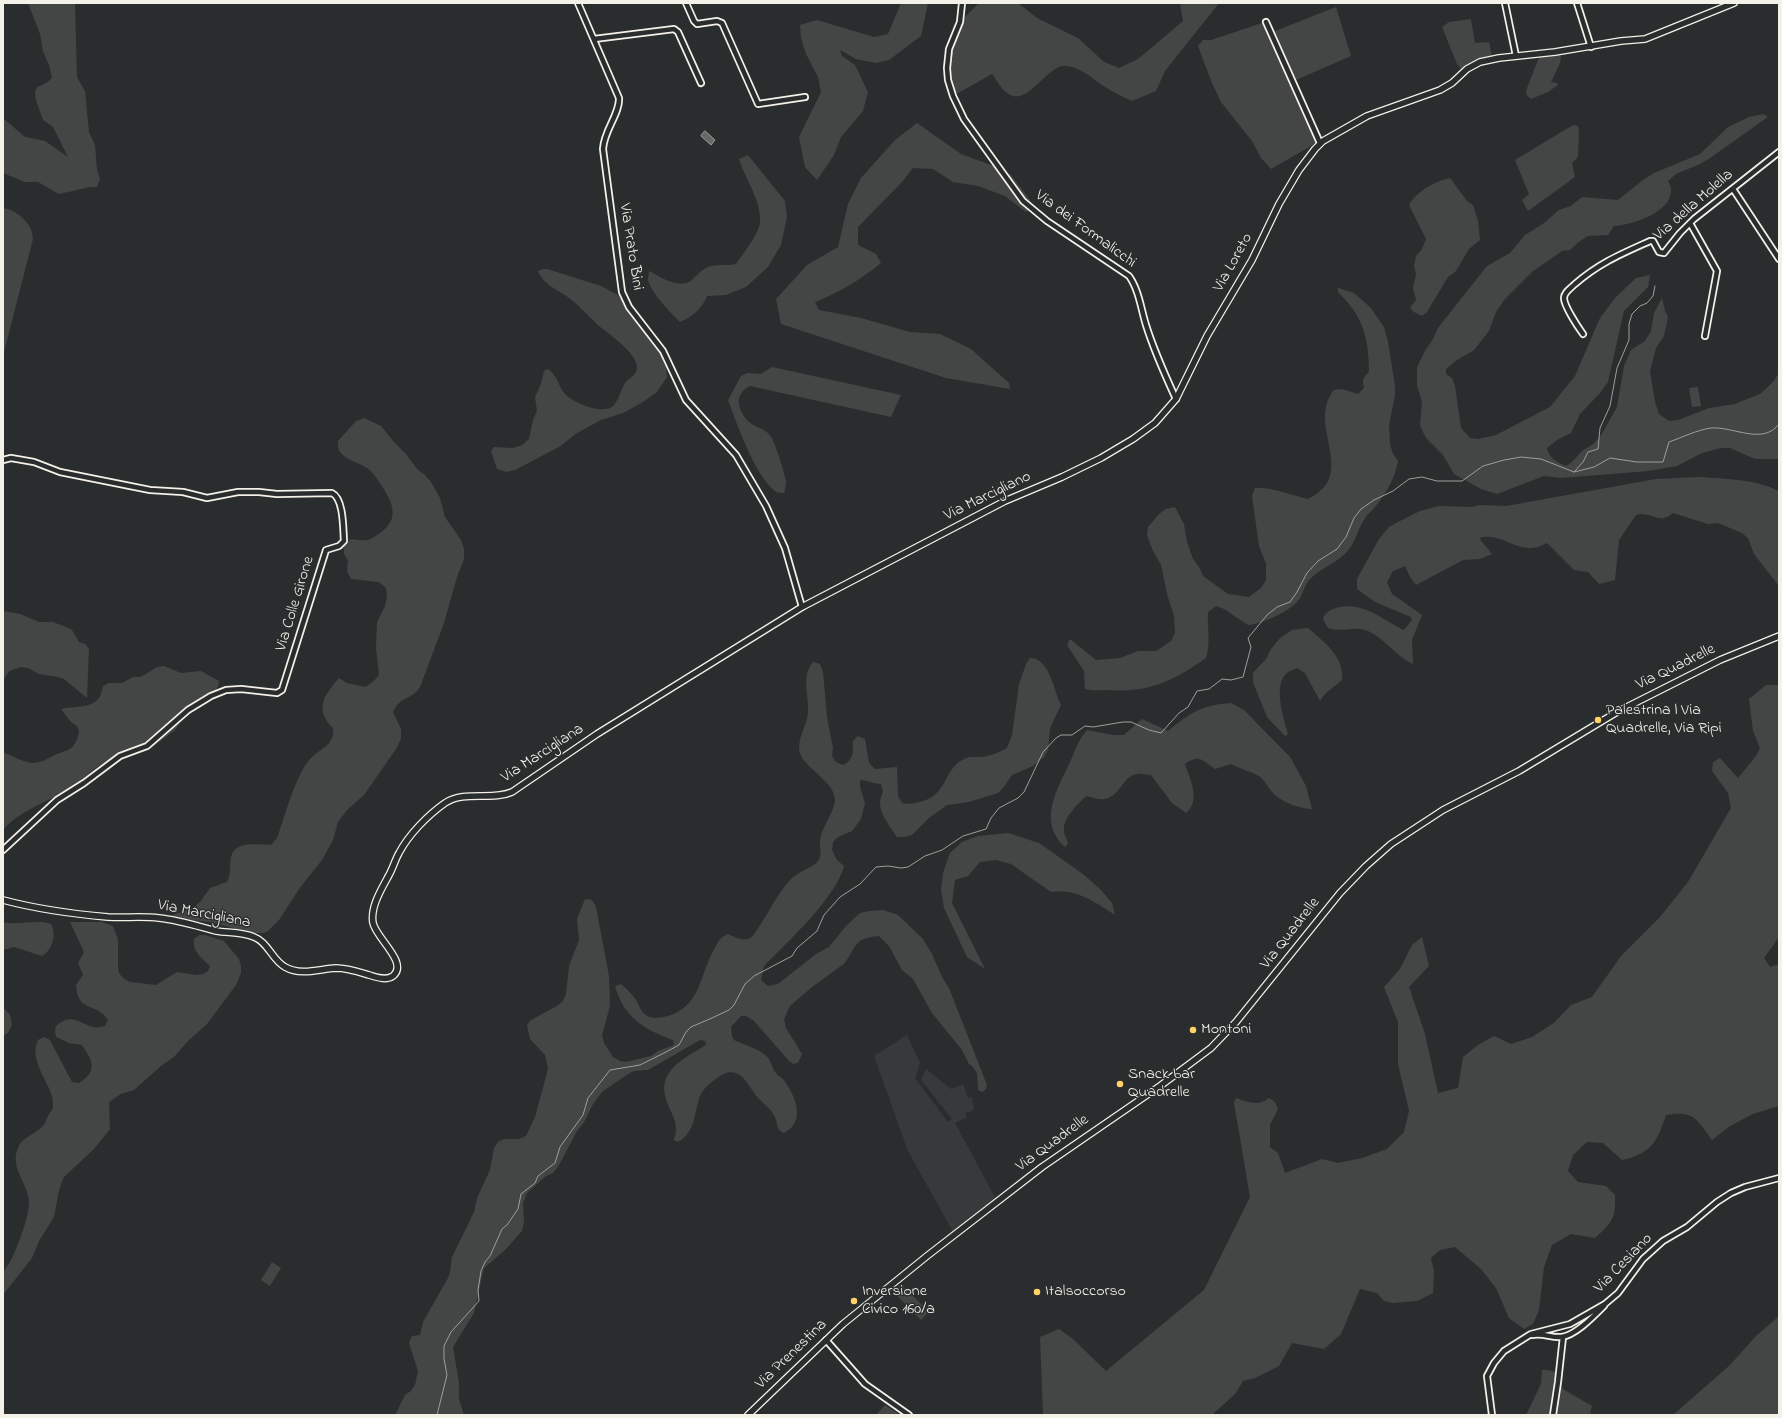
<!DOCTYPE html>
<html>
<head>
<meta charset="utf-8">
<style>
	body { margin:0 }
	#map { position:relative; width:1782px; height:1418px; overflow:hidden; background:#2a2d2e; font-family:"Indie Flower",sans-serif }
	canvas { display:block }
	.frame { position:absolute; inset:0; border:4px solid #f4f1e8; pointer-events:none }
</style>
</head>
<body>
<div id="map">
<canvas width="1782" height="1418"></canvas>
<div class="frame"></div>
</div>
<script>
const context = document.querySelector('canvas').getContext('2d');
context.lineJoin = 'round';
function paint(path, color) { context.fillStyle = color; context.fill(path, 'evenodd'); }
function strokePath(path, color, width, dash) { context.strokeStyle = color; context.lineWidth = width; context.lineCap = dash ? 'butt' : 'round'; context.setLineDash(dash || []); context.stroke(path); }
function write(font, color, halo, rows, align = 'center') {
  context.font = font + ' "Indie Flower",sans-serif'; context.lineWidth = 3; context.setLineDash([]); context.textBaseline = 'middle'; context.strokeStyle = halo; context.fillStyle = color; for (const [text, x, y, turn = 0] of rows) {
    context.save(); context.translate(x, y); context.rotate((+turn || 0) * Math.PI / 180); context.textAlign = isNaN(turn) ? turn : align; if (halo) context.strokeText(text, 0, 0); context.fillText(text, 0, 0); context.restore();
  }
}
const built = new Path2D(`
	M907 1035 920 1063 915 1078 948 1122 952 1119 921 1080 926 1069 951 1089 963 1084 968 1098 972 1097 974 1109 971 1112H966V1118L955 1123 995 1197 991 1203 951 1236 952 1230 908 1151 874 1056Z`);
const green = new Path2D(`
	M28 3H75L77 77 85 91 89 132 95 145 97 170 100 179 97 187H90L59 194 38 182H25L3 173V118L25 137 45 141 68 157 53 127 43 120 36 100 35 93 37 87C43 85 47 83 52 78L49 65 43 51 40 34Z
	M901 3H928L921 36 889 60 876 63 856 59 840 50 842 56 855 65 868 92 863 111 841 137 834 155 817 180 805 167 799 137 821 92 818 77 806 54 801 38 800 25 817 20 874 37 888 34Z
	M979 3H1018L1037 18 1078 38 1104 62 1119 68 1138 59 1183 21 1180 3H1219L1165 71 1156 91 1132 101C1123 97 1113 92 1105 87 1093 79 1082 68 1067 66 1047 63 1028 109 1007 93 1001 89 997 80 992 74L953 96 947 62 960 22Z
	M1336 7 1351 56 1296 80 1275 31Z
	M1471 19 1475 43 1489 42 1492 56 1478 59 1461 69 1457 64 1442 27 1449 22Z
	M1265 22 1317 140 1316 143 1271 169 1261 158 1252 141 1221 102 1212 83 1198 46 1203 40H1211Z
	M1556 53 1561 56 1560 63 1551 82 1557 83 1558 85 1548 92 1531 99 1526 94 1527 88 1540 55Z
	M1764 114 1768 117 1710 158 1700 164 1676 174 1668 181C1669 183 1671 187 1671 190 1672 212 1632 225 1614 226L1608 235 1588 236 1580 241 1570 250 1562 251 1532 272 1504 300 1496 312 1489 331 1474 350 1457 360 1446 369V374L1452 378 1455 386 1461 428 1470 438 1478 439 1496 435 1550 407 1575 376 1600 318 1615 298 1636 278 1650 275 1648 287 1624 311 1608 382 1600 393 1580 414 1571 433 1557 440 1547 448C1548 458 1558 463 1566 466L1572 462 1582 451 1593 444 1600 437 1617 407 1624 366 1631 350 1645 341 1651 331 1654 313 1662 298 1665 311 1668 317 1664 336 1656 348 1650 371 1655 402 1659 414 1669 421 1678 420 1709 408 1735 404 1760 394 1773 382 1779 373V459H1755L1730 448H1721L1702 453 1677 466 1648 471 1561 478 1544 476 1497 494 1481 489 1454 474 1443 455 1426 438 1420 426 1422 401 1417 386V367L1426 349 1432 341 1438 328 1487 266 1510 253 1525 235 1544 223 1559 210 1571 206 1582 197 1618 200 1643 180 1654 173 1700 154 1728 127 1749 117Z
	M917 123 961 154 999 168 1011 175 1030 200 1031 209 1026 212 1005 196 978 186 953 182 933 169 913 168 902 182 858 227V245L876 254 881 263C860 280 840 292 815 302L819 310 861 318 910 332 940 334 971 349 1009 383 1010 389 946 378 781 324 776 299 807 265 838 247 848 204 861 178 895 140Z
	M1573 125 1578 126 1579 131 1578 157 1572 163 1575 177 1528 211 1522 200 1529 194 1515 160Z
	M748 155 785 201 787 217 781 245 768 267 746 287 726 295 707 296C701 310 693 316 680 322 671 313 651 293 648 280 648 278 649 274 649 271 661 277 680 291 693 279 698 274 703 268 711 266 719 264 727 266 736 264 743 254 758 235 760 223 762 201 745 179 739 159Z
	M1450 178 1467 201 1473 205 1478 221 1480 240 1469 249 1456 271 1448 277 1427 312 1422 316 1414 312 1410 308 1416 300 1413 288 1416 274 1414 266 1416 256 1422 249 1426 239 1409 205C1416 192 1435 181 1450 178Z
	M3 208C17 210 33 224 33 239L3 356Z
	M543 269H547L601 286 618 295 663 356 666 364 667 377 657 392 643 402 623 413 601 420 577 433 559 447 515 470 506 472 497 469 491 451 494 447 513 448 522 445 529 439 533 420 537 411 535 397 541 384 544 371 548 369C558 375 558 388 567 396 575 403 604 416 614 405 619 399 621 390 625 383 628 379 633 377 636 372 644 357 607 333 598 325 588 316 580 306 569 298 559 290 543 285 538 271Z
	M1338 288 1354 293 1370 307 1384 327 1388 342 1395 386V395L1389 425 1390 444 1393 454 1398 461C1395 478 1387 492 1376 506 1372 511 1367 514 1364 520 1357 531 1355 544 1345 554 1334 564 1320 569 1310 579 1304 585 1303 596 1297 602 1287 613 1261 624 1248 625L1224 609 1216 606 1208 612C1207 628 1211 643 1206 658 1172 682 1148 693 1106 690 1098 690 1092 691 1085 689L1084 671 1067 645 1070 639 1096 660 1120 658 1138 651H1156L1171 641 1175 633 1174 616 1167 594 1161 565 1153 551 1147 535 1148 527 1159 514 1166 509 1175 507 1184 524 1187 542 1193 559 1199 567 1203 576 1228 594 1249 597 1261 588 1266 580V564L1259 546 1252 496 1255 488C1274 487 1290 495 1308 499 1360 474 1305 425 1334 390L1342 389 1358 394 1364 388C1362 380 1363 377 1369 372 1369 338 1363 316 1338 292Z
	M772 367 901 395 891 417 750 386C734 394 737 409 748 421 754 427 763 428 769 434 775 440 784 472 786 481 786 485 785 489 784 493 781 493 777 493 775 491 755 476 737 424 728 400L741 376 747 373 761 374Z
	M1698 387 1701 406 1692 407 1689 388Z
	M364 418 381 426 393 441 406 454 417 469 425 475 431 482 440 498 445 517 461 540 464 549V559L457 577 444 623 420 687C411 701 401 695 393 712L401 729V739L396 749 364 795 347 810 338 822 333 840 322 860 299 889 279 920 268 931 264 933H245L237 929 210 922 180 919 173 915 193 908 200 902 210 888 227 882C232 872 229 867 231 857 235 840 258 845 271 845L277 838C285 816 294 781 307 763 317 748 335 748 333 728 314 710 324 695 339 678L347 683 365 687 373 682 379 675 376 648 377 622 385 606 387 597 386 588 379 582 351 579 347 571 348 561 344 554V545L351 539C366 541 368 542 380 533 401 519 392 501 381 485 377 479 374 473 367 468 360 463 349 461 343 455 338 451 338 447 338 441L356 421Z
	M1699 477C1726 479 1755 479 1779 491V586L1754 554 1748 538 1742 533 1718 523 1708 524 1673 513C1658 526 1651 510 1636 515L1619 540 1615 580 1599 584 1588 572 1574 570 1547 543C1519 559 1505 531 1479 538L1492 554 1480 559 1463 560 1416 585 1410 577 1405 566 1393 571 1387 582 1392 594 1422 615 1412 640 1413 664C1396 657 1385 638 1368 631 1355 625 1341 633 1328 628L1323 619C1326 611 1332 609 1340 607 1364 602 1383 620 1404 630L1412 620 1411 617 1375 602 1357 589V579L1379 539 1389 527 1398 522 1420 511 1439 506 1472 507 1480 505 1506 506 1656 479Z
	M3 611 20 614 39 622H53L66 627 72 630 79 642 85 644 89 649 87 698 64 679 58 677 39 674 28 668 21 667 9 671 3 681Z
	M1308 628C1323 641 1345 657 1342 680L1325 694 1320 701 1305 673 1297 668C1294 670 1288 671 1286 674 1273 686 1284 720 1288 734L1285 736 1267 717 1253 682V673L1266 659 1271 649 1280 638 1292 630Z
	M1030 658C1049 657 1054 691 1061 705L1050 728 1048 750 1044 757 1033 766 1012 775 1003 788 998 793 969 802 947 805 929 818 912 835 905 837H897C888 823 874 808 883 792L881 784C873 784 868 780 860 780V787L865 803 861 819 852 831 838 837 833 842 832 850 837 860 844 866C836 898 788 941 764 966L761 980 768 986 778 984 816 954 829 947 846 926 860 913 869 911 883 910 898 915 923 939 932 954 942 977 949 988 987 1085 986 1089 982 1092 978 1090 977 1073 972 1066 969 1064 962 1050 932 1013 913 979 902 970 889 946 879 936 870 937 861 940 855 946 845 963 812 987 790 1006 784 1019 786 1028 802 1054 798 1063 793 1064 789 1061 754 1021 746 1016H741L731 1027 732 1036 734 1040C744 1045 757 1048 765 1055 772 1060 771 1068 776 1073 778 1076 781 1077 783 1079 795 1095 807 1121 784 1133L780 1131C777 1127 777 1122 775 1117 771 1109 765 1105 759 1099 747 1085 740 1061 717 1078 710 1083 703 1089 700 1096 694 1112 696 1132 678 1142L674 1140C674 1137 676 1134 676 1131 677 1118 667 1107 665 1095 659 1069 688 1056 706 1045L705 1041 700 1040 648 1070 634 1071 628 1074 602 1092 593 1104 583 1124 577 1131 558 1167 553 1173 546 1176 527 1193 523 1203 524 1221 522 1231 505 1250 484 1268 474 1313 453 1347 459 1383V1399L464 1415H395L405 1395 411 1391 415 1385 418 1371 409 1343 412 1336 420 1335 423 1322 448 1278 450 1272 452 1257 474 1212 477 1198 490 1170 494 1148 498 1142 504 1139H519L526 1136 535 1117 548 1069 545 1055 530 1039 527 1025 531 1020 557 1006 563 1001 566 994 569 966 579 940 577 919 585 899 592 900 596 907 609 976 610 1006 602 1035 604 1043 613 1057 620 1061 626 1062 651 1056 658 1051 674 1045 673 1040C644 1030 623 1016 615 986L621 984C627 989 632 994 636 1000 639 1005 641 1012 646 1015 651 1019 658 1018 664 1017 702 1009 699 973 716 946 719 940 721 937 728 934 737 938 743 942 752 937 766 919 775 896 791 879 799 871 814 867 818 861 823 855 819 847 820 840 822 826 833 815 835 801 836 782 805 769 800 753 796 740 808 724 808 711 809 695 801 676 813 662L820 664 823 672 827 717 833 748 832 756 836 762 843 765C854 760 853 752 853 741L858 736 865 739 869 763 875 769 897 767 898 796 902 803C910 805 915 803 923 801 947 794 944 770 962 760 968 756 974 757 981 757 990 756 998 753 1007 748L1012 735 1019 684 1026 664Z
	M164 666 181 673 201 671 219 681C218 699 196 698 186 709 180 715 181 724 175 730 170 734 149 750 145 751 136 754 126 751 117 755 97 764 81 782 62 793 42 804 18 812 3 830V752C12 756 23 762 33 763 40 763 47 759 53 756 67 749 75 752 79 732L77 726 71 722 61 709C72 706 91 709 99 698 101 695 102 690 103 686L109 683H122L133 677H140L146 674 157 667Z
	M1766 685H1779V937L1764 958 1770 967 1779 964V1106L1753 1114 1730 1126 1712 1140C1697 1119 1694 1110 1666 1115 1657 1142 1652 1153 1622 1160L1603 1143 1587 1142 1573 1155 1568 1171 1578 1182 1606 1186 1615 1195C1616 1218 1612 1223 1595 1238L1571 1234 1552 1245 1544 1267 1539 1310 1533 1324 1524 1329 1509 1318 1496 1288 1481 1269 1455 1247 1440 1250 1431 1258 1434 1271 1433 1293 1417 1301 1393 1303 1384 1301 1377 1293 1360 1289 1341 1334 1324 1349 1292 1343 1279 1366 1255 1378 1243 1381 1236 1393 1212 1415H1043L1040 1337 1059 1329 1073 1339 1106 1371 1204 1290 1250 1197 1234 1103 1236 1098C1248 1102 1258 1107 1269 1098L1275 1102 1278 1109 1270 1125V1147L1278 1153 1285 1173 1322 1159 1338 1163 1362 1158 1387 1149 1404 1132 1409 1111 1398 1064V1022L1384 987 1400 969 1412 945 1422 937 1429 966 1409 987 1425 1034 1438 1093 1458 1088 1463 1057 1478 1045 1494 1036 1511 1044 1532 1037 1554 1023 1571 1005 1592 997 1621 956 1660 917 1688 882 1731 808 1728 793 1712 771 1713 762 1720 758 1738 778 1756 756 1760 748 1753 731 1749 699Z
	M1231 703 1244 710 1290 757 1306 786 1312 809C1301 809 1281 802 1273 793 1268 788 1265 780 1259 776 1250 771 1240 769 1231 764L1215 769C1202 760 1199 754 1185 764 1190 780 1201 800 1186 813L1172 803 1151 775C1147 775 1142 773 1138 774 1122 775 1121 797 1104 799 1099 800 1091 797 1086 796 1078 804 1062 819 1064 831 1064 835 1067 839 1068 843L1065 847C1037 822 1057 790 1070 762 1076 749 1077 742 1087 730L1113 735H1124L1142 719 1168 731C1190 713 1201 705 1231 703Z
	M1008 833 1039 843 1083 874 1101 890 1112 903 1115 915C1095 902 1075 888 1051 892L1011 864 996 860 980 862 968 876 955 880 952 903 985 969 967 957 944 908 941 890 943 873 950 853 962 842 978 836Z
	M3 922C19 926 36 919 51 924 57 934 52 951 42 956L14 947 3 950Z
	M70 922H102L113 926 118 939V967L119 973 123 978 130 982 156 985 177 972 196 975 203 974 208 971 210 966C202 958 192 952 194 939L199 935H205L224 941 239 959 241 966V973L236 985 207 1024 188 1041 174 1057 161 1066 134 1090 121 1094 109 1102 110 1129 94 1149 64 1177 59 1190 54 1217 39 1241 32 1258 3 1295C3 1288 2 1280 3 1273 4 1269 10 1263 12 1258 18 1246 29 1216 29 1203 29 1184 9 1168 18 1148 22 1137 34 1135 42 1127 46 1123 46 1120 48 1116 50 1112 53 1110 53 1106 55 1086 27 1063 38 1040L44 1037 50 1040 72 1082 79 1083C98 1071 93 1061 82 1045L69 1043 56 1037C55 1031 54 1026 60 1023 73 1014 80 1024 93 1027 97 1028 101 1027 105 1026L108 1020C97 1002 77 1013 76 985L83 975 78 963 84 952Z
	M3 1007 10 1015 12 1025 8 1033 3 1036Z
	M272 1262 281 1268 270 1286 261 1280Z
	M901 1284 929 1312 921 1320 893 1292Z
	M1779 1316V1415H1673L1730 1365 1756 1336Z
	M1542 1370C1558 1369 1559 1375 1563 1389L1592 1406 1590 1415H1526L1541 1384Z
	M885 1405 900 1415H876Z`);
const water = new Path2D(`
	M705 131 715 140 711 145 701 136Z`);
const stream = new Path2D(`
	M1574 472 1583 462 1588 452 1598 449 1600 428 1610 406 1617 368 1629 340V324L1632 314 1640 306 1647 303 1653 296 1655 286
	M437 1415 447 1375 444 1359V1346L451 1332 479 1301 478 1290 481 1271 485 1262 490 1256 502 1229 507 1225 518 1209 521 1194 535 1183 538 1176 555 1163 560 1147 583 1115 588 1098 610 1070 640 1065 666 1052 679 1045 686 1032 691 1027 712 1018 729 1010 734 1005 745 984 754 976 792 956 797 948 817 931 824 915 840 897 860 884 876 867 888 866 901 868 908 867 925 856 942 850 963 836 986 829 991 818 999 808 1018 798 1024 792 1043 752 1056 738 1061 735H1072L1085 726 1093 727 1123 722H1131L1149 730 1161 733 1179 713 1188 707 1197 691 1209 689 1222 679 1231 680 1243 677 1251 647 1248 638 1267 615 1277 607 1290 602 1297 592 1307 573 1318 561 1337 549 1346 537 1354 518 1361 509 1374 500 1393 491 1409 479 1422 477 1437 481H1462L1483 466 1504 460 1521 457 1541 459 1574 472 1594 467 1610 458 1637 462H1663L1669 442C1683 437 1697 430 1711 428 1733 426 1763 446 1779 424`);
const minor = new Path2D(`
	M578 3 619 98C620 114 604 130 603 149L622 292 629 307 663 351 686 400 736 455 766 506 785 548 802 607
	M686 3 694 21 697 24 717 21 722 23 758 104 805 97
	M962 3 960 22 949 49 947 68 948 80 953 96 964 119 1023 201 1047 221 1129 276C1139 290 1141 309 1146 325 1154 351 1165 375 1176 399
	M1505 3 1516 56
	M1577 3 1591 47
	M1266 22 1320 143
	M594 39 674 29 678 32 701 83
	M1733 189 1779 259
	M1690 223 1717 271 1705 336
	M1583 334C1578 327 1564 306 1564 298 1564 292 1571 288 1575 284 1599 263 1621 254 1650 241H1653L1659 252 1664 253 1680 233 1694 219 1779 152
	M3 460 11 458 34 462 60 472 150 490 183 492 207 498 238 492H259L277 494 332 493C344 499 343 529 344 541L339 546 326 550 282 690 277 693 241 689 226 690 211 696 188 710 147 746 120 756 84 783 57 800 3 850
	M1532 1335C1544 1333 1551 1338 1561 1337 1575 1336 1594 1316 1604 1306
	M826 1340 865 1384 909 1415
	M1492 1415 1487 1376 1494 1363 1504 1351 1531 1334 1570 1324 1605 1304 1618 1293 1643 1259 1663 1241 1687 1227 1717 1202 1731 1193 1745 1187 1779 1178
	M1553 1415 1558 1382 1563 1337`);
const tertiary = new Path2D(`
	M3 900C37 909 73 914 108 917 125 918 142 916 159 918 179 920 197 926 216 931 228 933 242 932 254 937 268 942 272 960 285 967 301 976 319 969 336 968 347 968 359 972 369 975 376 977 386 981 393 976 409 963 376 938 373 923 370 907 382 888 389 875 393 868 395 860 399 853 409 834 428 815 445 803 465 790 492 801 512 792L597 734 802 607 1005 501 1062 477 1101 458 1133 439 1155 423 1176 399 1207 336 1252 260 1279 204 1299 170 1315 149 1323 141 1367 116 1440 90 1452 83 1467 69 1480 62 1499 58 1555 52 1621 41 1645 39 1734 3
	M748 1415 843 1324 927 1256 1042 1167 1160 1086 1211 1048 1236 1022 1340 893 1366 866 1391 844 1443 810 1519 771 1617 712 1720 660 1779 636`);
const markers = [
	[1598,720,4,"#ffd166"],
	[1193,1030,4,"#ffd166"],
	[1120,1084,4,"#ffd166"],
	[1037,1292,4,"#ffd166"],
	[854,1301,4,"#ffd166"]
];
const streetNames = [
	["Via della Molella",1694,206,-41],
	["Via dei Formalicchi",1085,230,36],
	["Via Prato Bini",630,247,81],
	["Via Loreto",1234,263,-61],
	["Via Marcigliano",988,497,-26],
	["Via Colle Girone",296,604,-73],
	["Via Quadrelle",1676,668,-26],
	["Via Marcigliana",543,754,-33],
	["Via Marcigliana",204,915,11],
	["Via Quadrelle",1291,934,-52],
	["Via Quadrelle",1053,1144,-36],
	["Via Cesiano",1624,1264,-46],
	["Via Prenestina",792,1355,-44]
];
const poiNames = [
	["Palestrina | Via",1606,711],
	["Quadrelle, Via Ripi",1606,729],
	["Montoni",1201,1030],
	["Snack bar",1128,1075],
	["Quadrelle",1128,1093],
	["Inversione",862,1292],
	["Civico 160/a",862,1310],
	["Italsoccorso",1045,1292]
];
paint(built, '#373a3a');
paint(green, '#444645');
paint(water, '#676866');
strokePath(water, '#9f9f9a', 1);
strokePath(stream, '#9f9f9a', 1);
strokePath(minor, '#f4f1e8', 8);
strokePath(tertiary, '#f4f1e8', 8);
strokePath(minor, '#2a2d2e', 4.5);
strokePath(tertiary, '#2a2d2e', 5.5);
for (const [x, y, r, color] of markers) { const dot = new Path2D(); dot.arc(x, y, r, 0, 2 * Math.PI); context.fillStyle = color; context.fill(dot); strokePath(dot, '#2a2d2e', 1.5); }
write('16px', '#f4f1e8', '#2a2d2e', streetNames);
write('16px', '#f4f1e8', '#2a2d2e', poiNames, 'left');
</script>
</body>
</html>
